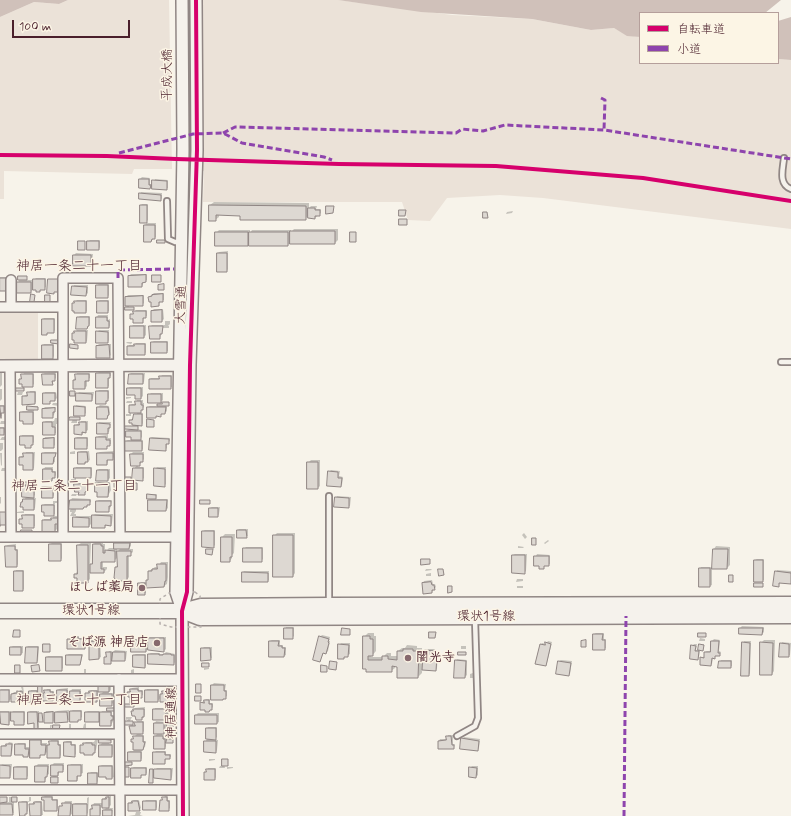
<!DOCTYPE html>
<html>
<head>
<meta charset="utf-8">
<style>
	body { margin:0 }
	#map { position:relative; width:791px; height:816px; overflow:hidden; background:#f7f3ea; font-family:Mynerve,"Klee One",sans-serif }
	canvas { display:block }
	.legend { position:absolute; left:639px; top:12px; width:140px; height:52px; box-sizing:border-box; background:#fcf5e5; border:1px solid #b59f9b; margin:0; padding:5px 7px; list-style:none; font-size:12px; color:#4a1f2b }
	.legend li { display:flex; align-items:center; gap:8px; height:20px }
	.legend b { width:20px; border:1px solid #b59f9b }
	.scale { position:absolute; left:12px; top:20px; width:118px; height:18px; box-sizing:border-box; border:2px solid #4a1f2b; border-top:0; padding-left:5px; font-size:12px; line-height:14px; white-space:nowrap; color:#4a1f2b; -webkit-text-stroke:3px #fcf5e5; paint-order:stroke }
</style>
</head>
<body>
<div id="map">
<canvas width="791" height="816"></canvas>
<ul class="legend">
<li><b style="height:5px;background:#d6006c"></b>自転車道</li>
<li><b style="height:5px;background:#8e44ad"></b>小道</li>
</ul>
<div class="scale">100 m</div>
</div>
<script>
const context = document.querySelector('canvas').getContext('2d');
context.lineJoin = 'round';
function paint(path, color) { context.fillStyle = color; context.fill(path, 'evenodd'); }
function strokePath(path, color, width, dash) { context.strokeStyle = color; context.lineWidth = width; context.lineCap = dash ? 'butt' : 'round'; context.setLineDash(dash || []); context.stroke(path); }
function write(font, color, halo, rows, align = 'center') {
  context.font = font + ' Mynerve,"Klee One",sans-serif'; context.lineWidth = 3; context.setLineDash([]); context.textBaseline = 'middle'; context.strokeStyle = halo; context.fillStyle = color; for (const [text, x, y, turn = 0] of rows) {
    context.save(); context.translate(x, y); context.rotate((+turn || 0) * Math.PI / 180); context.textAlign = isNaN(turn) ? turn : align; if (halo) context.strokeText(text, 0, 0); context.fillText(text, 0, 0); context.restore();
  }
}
const green = new Path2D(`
	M68 0H169L172 169H134L132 174 4 171V199H0V17L34 2 59 4Z
	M187 0H338L452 15 532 19 591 30 614 28 627 35 640 37V63H778V59L791 60V229L543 198 500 195 447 198 430 221 408 220 402 202H203L204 171H187Z
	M0 307H38V365L0 366Z`);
const water = new Path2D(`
	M0 0H68L59 4 34 2 0 17Z
	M338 0H781L765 13H640V37L627 36 614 28 591 30 532 19 421 12Z
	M791 17V60L778 59V21Z`);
const shadow = new Path2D(`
	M142 177 150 178V184H153L155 179 168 180V188L166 189 153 185 150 188 140 179Z
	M141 192 162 193V198L161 200 140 194Z
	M214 202 309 203V208L311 206H317L316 209H321V213L315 218 309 215 305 219 219 214V217L215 220 210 205Z
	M142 204H148V220L146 222 141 205Z
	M513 211 512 213 506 214 507 212Z
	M147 223H156V237L151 241H145V225Z
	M294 229H338V240L335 243H291V242L288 245H250V242L247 245 216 233 219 230H250V233L252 230H291V232Z
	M90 240H100V247L99 249 88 242Z
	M228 251V269L227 271 218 253 219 252Z
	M76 253 93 254 92 264 91 265 74 255Z
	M131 274H147V280L143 282V285L142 286 129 276Z
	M0 277H7V288L6 290H0Z
	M19 277 27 279 25 280H34L36 278H46V287L39 291 37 289H33L31 292H18Z
	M99 284H109V295L108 297 97 285Z
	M74 285H88V293L86 295 73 287Z
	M154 293H164V300L160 301 159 305 149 297Z
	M128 295H144V303L142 305H129V307H134V309L126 307 128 305 126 297Z
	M77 300H87V311L86 312 73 304Z
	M100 300H109V311L107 312 98 301Z
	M154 309H163L164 319 162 321H152V311Z
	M136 310H147V316L144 317 143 322 134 318 131 315 134 313Z
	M98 315H108V320L110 319V326L109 327 97 317Z
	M80 316H90V324L87 328 78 318Z
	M44 318H55V330L54 332 43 319Z
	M165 321H170V324L168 326H169V328H163L160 338 150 327 152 325H165Z
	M133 325H146V335L144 337H131V327Z
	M77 330H88L87 341 86 342 73 334Z
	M99 330H109V340L108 342 97 332Z
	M52 340H60L54 342V356L53 358 43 345 44 344H52Z
	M154 341H168V351L166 352 152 342Z
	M127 342H132V343L130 345H134L136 343H146V352L145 354 128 346 131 344 126 343Z
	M99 344H111V355L109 357 97 346Z
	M56 372V378L54 380 52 384 43 374 45 373Z
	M99 372H111V376L109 377V386L108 387 97 374Z
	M0 373H2V385L0 387Z
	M24 373H34V384L32 386H25L24 390H17L23 388V383L20 380Z
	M77 373H90V378L87 380V386L85 388 74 380Z
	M131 373H145L144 382 143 383 130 374Z
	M162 375H172V387L170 388 150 379 151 378H160Z
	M130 387H143V396L141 398 136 394 128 388Z
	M0 389H2V399L0 401Z
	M99 390H109V398L105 403 97 392Z
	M30 391H36V402L35 403 23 397 25 395H28Z
	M23 392 22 395H17L18 392Z
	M45 392H56L57 398 55 400H51L49 403 44 394Z
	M79 392H94L93 398 92 400 77 394Z
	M151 393H163V400L159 404 169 402V405H167V411L165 413 155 417 148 407 150 406H158L160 402 149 395Z
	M126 397H131V398L126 399Z
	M137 400H143V403H144V407L139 413H143V423L142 425H138L137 429 142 430V437L139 440H143V449L142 450 126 441 128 440H132V436H127V431L133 426V422L130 420 134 418 138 412H131V416H126V414H130V405L132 404H136Z
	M127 401H132V403H126Z
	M53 403H60L59 406 52 405Z
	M0 405H5V410L2 412V416L0 417Z
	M76 405 86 406V413L84 415 75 407Z
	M100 405 109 406 110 413 107 418 98 407Z
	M38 406V409H34V422L33 423 21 412 23 411H28V406Z
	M45 407H56L54 415 52 417 43 409Z
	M71 417H80L77 419V423H71L73 419Z
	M55 418H60V424H56V433L54 434 44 422 46 421H54Z
	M1 421H8L7 424H0Z
	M81 421H88V430L82 434 75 426 77 424H80Z
	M99 422H111L109 432 107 433 98 424Z
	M0 427H5V432L4 434H0Z
	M22 435H34V442L30 447 26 444 21 437Z
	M108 435V438H111V444L108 445 106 448 97 437 99 436Z
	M2 437H7V440H0Z
	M45 437H55V445L53 447 44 439Z
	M77 437H88V446L86 448 76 438Z
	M152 437 170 438V441L167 443V448L165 450 150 438Z
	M0 443H3V449L1 451H0Z
	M75 451V454H70V452Z
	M81 451H89L90 460 85 463 79 452Z
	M114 451V457L112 459H108V462L107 464 98 453 100 452Z
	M26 452H35L34 468 33 469 24 464 20 457 21 456H24Z
	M45 452H57L55 456V462L53 463H43V453Z
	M133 452H144V459L138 467H144V478L142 480 134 469 137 465 131 454Z
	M0 453H2V465L1 466Z
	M311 460H320V486L318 488 308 463Z
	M45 467H53V471H56V475L52 480H44V469Z
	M76 467H92V475L91 477H76V481H71V479H75V469Z
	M157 467H166V484L164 486 155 469Z
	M2 468H7V471H1Z
	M99 469H110V478L106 482H110L111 490 108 496 96 484 98 482H106V480L98 470Z
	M331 470 340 471 339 476 343 477 342 485 341 486 329 472Z
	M18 482H27V485H35V495L32 498H36L35 508 34 509H24V513H17V512L24 511V500L27 496 23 486 25 484Z
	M77 483H88V489L84 494 80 491 76 484Z
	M45 486H54V495L53 497 43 487Z
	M77 494 76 496H71L72 494Z
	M149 494H157L156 499H168V508L166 510 149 500 152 498Z
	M337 496 351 497 350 506 348 507 336 498Z
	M0 497H1V503L0 504Z
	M72 498 91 499V502L83 508H76V511L74 514H76V516H70L72 512H70V510L72 508 71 500Z
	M99 500H112L110 509 108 511 97 501Z
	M53 501H60V503H55V514L53 515 43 505 45 504H53Z
	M212 507H220L219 514 218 516 210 508Z
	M25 514H35V526L33 527 23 523 20 519 23 518Z
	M95 514H113L112 523 111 525 107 524 105 527 93 515Z
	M54 516H61L57 523V529L55 531H43V521L44 519H52Z
	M76 516H91V524L89 526 74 518Z
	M239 529H248V536L246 537 238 530Z
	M205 530H215V545L213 547 203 531Z
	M277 533H295V573L293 576 274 536Z
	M524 533 527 537 525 539 522 535Z
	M225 534H235L234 553 232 555V558L230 561H222V537Z
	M548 540 549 541 545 544 544 543Z
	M96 541H103V544H105V550H107L109 548H115V543L116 542H131V546L128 549H133V552L129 555V577L127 580 116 567 118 565V557L114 561H103V567H107V569L104 572H90V579L87 582 75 574 78 571V545L81 543H91L90 565 94 562V544ZM117 548H121L117 552Z
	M52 543H62V558L61 560 50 544Z
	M16 544V549H18V564L17 566 6 546 8 545Z
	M518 546 524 547 523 548H518Z
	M716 546 730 547V565L727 568H712V585L710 586H700V569L701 567H713L714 549Z
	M246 547H263V559L261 561 244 549Z
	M515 554H527L526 571 524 573 513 555Z
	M537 554 550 555V564L548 565H545L543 568 540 565 536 556Z
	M757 559H764V580L762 581 755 560Z
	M161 562H168V577L167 584 164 586 146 587V593L144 594 139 584 141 582H147L149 579V571L155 567H158Z
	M426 569H431L432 570 425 571Z
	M16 570H24V589L23 590 15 572Z
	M777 570 791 571V582H780L779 586 776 572Z
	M244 571H269V580L268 581 243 572Z
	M431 573V576H426V574Z
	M517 579H523V581L516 582Z
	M432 580 433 584H435L436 587 432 592 423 583 424 581Z
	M517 586H523V588H517Z
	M742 626 764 627V632L762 634 740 628Z
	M286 627H294V636L292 638 285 629Z
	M368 633H374V636H376V651L371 657H383L387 653H391V656H398V651L402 648H405L407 645 417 646V648H422V657L428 649H435V654H438L437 668 436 670 422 669V673L418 677H398V666H395V668L391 671H367L364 637Z
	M596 633H604V639H606V648L604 649 594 634Z
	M322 635 330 637 329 641H330L328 651 326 653 324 652 320 661V637Z
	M74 636H79V638H86V647L84 648 68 640Z
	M150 637H166V649L164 651 148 649 146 651 132 640 133 639H148Z
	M700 638 705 639V641H699Z
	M714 639 720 640 719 651 721 652V653L713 657 712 664 710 665 701 658 705 656V652L707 651H711L712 641Z
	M91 640H100L101 657 99 658 90 659V642Z
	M272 640H280V645H283V647H286V655L284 656 270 641Z
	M764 640H775L774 671 772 674 761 643Z
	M548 641 552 642 547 663 546 665 541 645 542 643 546 644Z
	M744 641H751L750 673 749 675 743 643Z
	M782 642 791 643 790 655 788 656 781 644Z
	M341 643H350V654L343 658 339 645Z
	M694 644H697L696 650H699L700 645 704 644 703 649H700L699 657 698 659 692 646Z
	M13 646H23V653L21 654H11V647Z
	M28 646H39L38 661 36 662 27 647Z
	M461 646H466V649H461Z
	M204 647H212V658L210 659 202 649Z
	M115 650 127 651 126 659 125 660H112L111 663 105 658 109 651H112V653Z
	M166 652 175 654V662L174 664 149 654 151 653H160V654H164Z
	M69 654H83L81 662 80 664 67 655Z
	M136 654H146V666L145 667 134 655Z
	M48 656H63V668L61 670 47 657Z
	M457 659 467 660V675L465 677 456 661Z
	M561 660 572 661 570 674 568 675 559 661Z
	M721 660H732V666L730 667 720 662Z
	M204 668H209V669L204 670Z
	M84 669H86V674H84Z
	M134 669V674L131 675V670Z
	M473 673V678H470V674Z
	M214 683 226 684 225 690H227V696L222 699H210V703H213V707L209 711 201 703 206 699H212V685Z
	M111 684V690L108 693H113V703L111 705 101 694 104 691H98V699L96 701 86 694 91 690H99V686L101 685Z
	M23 686 25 699 23 701 12 698 9 701H0V690L1 689H10V696L14 692H18L20 690H22L21 687Z
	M40 686H42V691L40 693H44L47 689H51V691H54V699L53 700 44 698 41 701 30 692 31 690H39Z
	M139 687V690H143V695L139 697V700L138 701 131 696 128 692 132 688Z
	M68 688V699L67 700 58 690 59 689Z
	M72 689H81V699L80 700 71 691Z
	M147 689H159V696L165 689H171V692H174V700L172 701 161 697 158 701 146 691Z
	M116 707 112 710V715H114L115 718 111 725 101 718 98 721 86 712 88 711H100V714L102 711H108V708Z
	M145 707V715L142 719 132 711 135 708Z
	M155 708H166L167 711H169V714L165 719 154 710Z
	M69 710V720L67 721 56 719 53 722 45 713 46 711H54V714L57 711Z
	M73 710H82V717L77 721 71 711Z
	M0 711H11V714L13 711H25V722L23 724 15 720H10L9 724 0 720Z
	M30 711H39V714L42 713 43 721H39V727L38 729 29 712Z
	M198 713H219V722L217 723 196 715Z
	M132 717 130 721 126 722 128 719 126 720V717Z
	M137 721H144V731L141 735H144V741H146L145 747 142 749V758L141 760 129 752 130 751H134V737L138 733 130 726 132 725H136Z
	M156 721 166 722V724L168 721 172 726H166V731L162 735H164V738H166V740L168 738 173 739V742H166V746L165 748 155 736 158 733 155 723Z
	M86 723V728H83L84 724Z
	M69 724H71V729H69Z
	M50 725H52L51 729H50Z
	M208 727H217V737L214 740H218L217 750 216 752 205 742 208 738 207 729Z
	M448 735H453V744H455L454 748 439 741 440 739H447Z
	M464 737 480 739 479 748 477 750 462 739Z
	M33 739H42V743H47V747L51 740 59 739V744H61V755L60 757 48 751 45 754H41L40 757 31 753 28 756 16 745 18 743H26V747H31V740Z
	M101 739H111L109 744H113V754L112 756 100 745 103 742Z
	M95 740H98L96 750 92 754 81 746 86 742H94Z
	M67 741H72V744H76V754L74 756 65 742Z
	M9 742 13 743 12 754 11 755 2 746 4 745H7Z
	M156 751H166V754H171V757L169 758H166L165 763 154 753Z
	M209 759H215V760L209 761Z
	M223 760 225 768H219L220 766H223Z
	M54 763H64V770L59 771V774L56 777H58V782L52 777 54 775 52 765Z
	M2 764H12L11 775 10 777 0 772V766Z
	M38 764H49V774L46 776V779L44 781H36V766Z
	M71 764H83V773L78 775V779L77 780 69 766Z
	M102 765H113L114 777 112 778H107V776L100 766Z
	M17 766H28V776L26 778 15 767Z
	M472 766H478V775L476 777 470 768Z
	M134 767H147V773L146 774H142L141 777 132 768Z
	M227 767H233V768L227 769Z
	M157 768H173L172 777 171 779 155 770Z
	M208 768H216V777L215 779 205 773Z
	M91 772H98V781L97 783 89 774Z
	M45 796H53V799H58V808L57 810 45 801 43 797Z
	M108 796H111V805L108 808H113L112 816H104V810L107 807H101V814L99 816H91V809L94 803H103V799Z
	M165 796H168V800H170V808L168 810 161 801Z
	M0 797H7V801L5 802H9V797H11V802H13V797H17V801H14V813L12 814H0V803L2 802H0Z
	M29 797H31V801L28 802V811L24 815 20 803 22 801H29Z
	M89 797 88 813 86 815 72 808V814L70 815 60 807 63 805 65 801H72V807L75 803H87V798Z
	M134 800H139L141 808 139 810 129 803Z
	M146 800H157V807L156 809 144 802Z
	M36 801H42L43 815 31 816 30 805Z
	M136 812H141L140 815 143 816H128L135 815Z`);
const building = new Path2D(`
	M139 179H149V185H151L150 189 139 188Z
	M152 180 167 181V190L152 189Z
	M139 193 161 195V201L139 199Z
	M140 205H147V223H140Z
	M209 205 306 206V220H240V216L216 215V221H209Z
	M326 206H334L333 213 326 214Z
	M308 208H315V210H320V216H315V219L308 218Z
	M399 210H406L405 216H399Z
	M483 212H487L488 218H483Z
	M399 219H407V225H399Z
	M144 225H155V239H152L151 242H144Z
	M290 231H335V244H290Z
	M215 232H248V246H215Z
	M249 232H288V246H249Z
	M350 232H356V242H350Z
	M157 240H165V243H157Z
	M78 241H85V250H78Z
	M87 241H99V250H87Z
	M217 253H227V272H217Z
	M73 255H91V266H73Z
	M146 275V282L142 283V287H128V276Z
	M152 275H161V282H152Z
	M18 276H27V280H18Z
	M0 278H6V291H0Z
	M33 279H45V290H40V292H36V290H33Z
	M48 279H59V292H54V294L47 293Z
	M17 282H31V293H17Z
	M164 284V290H158V285Z
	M96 285H108V298H96Z
	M72 286 87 287 86 296 71 295Z
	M31 294 35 295 34 302H30Z
	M163 294V302H159V306L151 307V302H149L148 297 152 296V295Z
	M45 295H50V303H45Z
	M143 296V306H125V297Z
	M74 301H86V313H74V311H72V303H74Z
	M97 301H108V313H97Z
	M125 307H134V310H125Z
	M162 310V322H151V311Z
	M133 311H146V318H143V323H133V319H130V314H133Z
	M77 317H89V326H88L87 329H76Z
	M96 317H107V321H109V328H96Z
	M42 319H54V333H47V335H42Z
	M130 326H144V338H130Z
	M149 326H163L162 334H160V339H150Z
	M74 331H86V343H74V340H72V333H74Z
	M96 331 108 332V343H96Z
	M51 340H59V344L51 343Z
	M151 342H167V353H151Z
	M70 344 78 345V349L70 348Z
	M134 344H145V355H127V346H134Z
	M42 345H53V359H42Z
	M109 345 110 358H96V346Z
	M96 373H110V378H108V388H96Z
	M21 374H33V387H22V384H19V379H21Z
	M42 374H55V381H52L53 385H43Z
	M75 374H89V381H85V389H73V380H75Z
	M129 374H143V384H128Z
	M159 376H171V389H149V379H159Z
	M16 388H24V391H16Z
	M127 388H141V399H135V395H127Z
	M70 391H75V396H70Z
	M96 391H108V401H106V404H96Z
	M27 392H35V404L22 405V396H27Z
	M43 393H55V401H50V404H43Z
	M76 393 92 394V401H76Z
	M148 394H161V403H148Z
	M135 401H141V405H143V410H141V413H129V405H135Z
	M162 402H169V406H157V404H162Z
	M0 406H4V413H1V418Z
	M27 406 38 407V410H27Z
	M74 406 85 407V416H74Z
	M97 407H108L109 415H108L107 419H97Z
	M147 407H166L165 414H161V417L156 416V418H147Z
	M55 408V412H53V418H42V409Z
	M20 412H33V424H23V421H20Z
	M134 414H142V426L132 425V423H129V420H132Z
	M70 417H80V420H69Z
	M147 419 154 420V427H147Z
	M43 422H52V427H55V435H43Z
	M79 422H86V433L82 432V435L74 434V425H79Z
	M97 423 110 424V428H108V434H97Z
	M125 426H138V430L125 429Z
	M0 428H4V435H0Z
	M126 431H141V440H131V437H126Z
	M20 436H33V445H31V448H25V445H20Z
	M96 437H106V440H110V446H107V449H96Z
	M54 438V448H43V439Z
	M75 438H87V449H75Z
	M150 438 169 439V444H166V451L149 450Z
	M125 441H142V451H125Z
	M78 452H87L88 462H85V464H78Z
	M23 453H33V470H23V465H19V457H23Z
	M42 453H56L55 457H54L53 464H42Z
	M97 453H113V460H107V465H97Z
	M130 454H143V462H140V466H131Z
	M307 462H318V489H307Z
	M74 468H91V478H74Z
	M133 468H143V481L132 480Z
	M154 468 165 469V487L154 486Z
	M43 469H52V472H55V478H52V481L43 482Z
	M97 470H108V481H96Z
	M328 471 338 472V478H342L341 487 327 486Z
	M124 477H131V482L124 481Z
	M16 482H27V485H16Z
	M95 483H109L108 497H97V492H95Z
	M130 483H137V490H130Z
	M74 484H87V491L85 492V495H78L79 492H75Z
	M22 486H34V498L22 497Z
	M42 487H53V498H42Z
	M147 494 156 495V499H147Z
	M335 497 349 498V508L334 507Z
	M23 499H34V510H23V507H20L21 502H22Z
	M70 500H90V505H87V507H84L83 509H69Z
	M148 500H167L166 511H148Z
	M200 500H210V504H200Z
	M96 501H111V506H109V512H96Z
	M42 505H54V516H44V512H42Z
	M209 508H218V517H209Z
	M0 512H7V525H0V526Z
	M22 515H34V528H22V524H19V519H22Z
	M92 515 111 516V526L105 525V528H92Z
	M73 517 89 518V527H73Z
	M51 518H60V524H55V532H42V520H51Z
	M21 530H32V533H20Z
	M237 530H246L247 538H237Z
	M202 531H214V548L202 547Z
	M273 535H293V577H273Z
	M221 537H232V557H230V562H221Z
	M532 538H536V545H532Z
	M114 543H130L129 549H114Z
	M49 544H61V561H49Z
	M93 544H101V546H103V553H105V550L115 551V562H101V569H104V573H90V564H92Z
	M77 545H88V583H77V578H74V574H77Z
	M5 546H15V550H17V567H6Z
	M243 548H262V562H243Z
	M206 549H213L212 555 206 554Z
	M713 549H728L727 569H712Z
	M117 551H131V556H127V581H118L114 578 115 567H117Z
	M512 555H525V574L512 573Z
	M534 556H549V566H544V569H539V566H534Z
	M421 559H430V564L421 565Z
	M754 560H763V582H754Z
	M157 564H166V581H165L164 587 146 588V580H148V571H152V569H157Z
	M699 568H710V587H699Z
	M438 569H443L444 575 439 576Z
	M14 571H23V591H14Z
	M775 571 791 573V584L779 583V587L773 586Z
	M242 572 268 573V582H242Z
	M729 575H733V582H729Z
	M431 582 432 585H434L435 590H432V593L423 594 422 583Z
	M138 583H145V595H138Z
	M754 583H763V587H754Z
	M448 586H452V592L448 593Z
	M284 628H293V639H284Z
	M342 628 350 629V635H341Z
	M739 628H763L762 635 739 634Z
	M14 630H20V637H13Z
	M429 632H436L435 638H429Z
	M698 633H706V637H698Z
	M593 634H603L602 640H605V650H593Z
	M319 636 329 639 328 642 329 643 326 654 323 653 320 662 313 660Z
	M363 636H370V639H373V656H368V660H382V656H388V659L397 660V651H403V649H413V651H419L418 678H397V667L392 666V672H366V669H363Z
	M71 637H78V639H85V649H67V639H71Z
	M148 638H164V652L148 650Z
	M131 640H146V652H131Z
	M586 640V647H581V641Z
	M99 641V659L89 660V642Z
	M269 641H279L278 646H282V648H285L284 657H269Z
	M711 641H719L718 653H720V656H715V659L712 658 711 666 700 665V657L704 658V652H710Z
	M545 642 551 644 546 666 535 664 540 644 545 645Z
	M742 642 750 643 749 676H741Z
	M760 642 773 643 772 675H760Z
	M780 643 789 644V657H779Z
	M43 644H50V652H43Z
	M338 644 349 645 348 657H344V659H338Z
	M699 644 704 645 703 651 698 650Z
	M691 645 696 646 695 651H699L698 660 690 659Z
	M10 647H21V655H10Z
	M26 647H38L37 663H25Z
	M201 648H210L211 660 201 661Z
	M425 650 434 651V656H437L436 671 422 670 423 655H425Z
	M106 652H111V664H104V657H106Z
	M113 652H125V661H112Z
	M458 652H466V655H458Z
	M148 654H159V655H163V654H171V655H174V665L148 664Z
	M66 655H82L80 665H66Z
	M133 655H145V668L133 667Z
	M46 657H62V671H46Z
	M455 660 466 661 465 678H454Z
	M330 661 337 662 336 670 329 669Z
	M558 661 571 663 569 676 556 674Z
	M719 661H731V668H718Z
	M202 663H209V667H202Z
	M15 665H20V673H15Z
	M39 665 40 671 32 672 31 666Z
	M321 665 327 666V672H321Z
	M196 684H201V693H196Z
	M109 685V692H98V686Z
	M211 685H224V691H226V699H223V700H211Z
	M38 686H42V693H38Z
	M130 689H138V691H142V698H138V702L130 703V697H128L127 692H130Z
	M0 690H9V702H0Z
	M44 690H50V692H53V701H43V693H44Z
	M57 690H67V701H57Z
	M145 690H158V702H145Z
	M17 691 23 692V702H11V694L17 693Z
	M29 691H37V694H41V702H28Z
	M70 691H80V701L70 702Z
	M89 691H97V702H85V693H89Z
	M162 691H170V693H172L173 702H160V694H162Z
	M100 694H112V706H100Z
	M195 696H201V701H195Z
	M204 700H209V704H212V710H210L209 712H205V710H200V702L204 703Z
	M125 704H134V707H125Z
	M107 708H116V711H107Z
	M133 709H144V717H142V720H136L135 716H132L131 711H133Z
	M153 709H165V713H168V717H165V720H153Z
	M70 711H81V720H78V722H70Z
	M0 712H9V725L1 724Z
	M11 712H24V725H14V721H11Z
	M28 712H37L38 730H34V723L28 724Z
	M53 712V723H44V713Z
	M55 712H67L68 722 55 723Z
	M85 712H99V722H85Z
	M100 712H111V716H113V720H111V726H100Z
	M39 713H42L43 722H39Z
	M195 715H217V724H195Z
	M125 721H133V725H125Z
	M166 721H173V727H167Z
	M134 722H143V734H131L129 726H135Z
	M154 723H164V734H154Z
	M53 725H60L59 730 53 729Z
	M206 728H216V740L206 739Z
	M133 736H143V742H145L143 750H133V742H131V739H133Z
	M154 736H163V739H165V749H154Z
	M446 736H451L452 745H454V749H438V741L446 740Z
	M461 738 479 741 478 751 460 749Z
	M99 739 111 740V743H99Z
	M167 739H173V743H166Z
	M30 740H41V745H46L45 755H40V758H30Z
	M49 741H58V745H60V758H47V745H49Z
	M204 741H216V753L204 752Z
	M64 742H71V745H75V757L64 756Z
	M83 743H92V745H95V753H93V755H84V753H80V745H83Z
	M6 744H12L11 756H1V746H6Z
	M15 744H25V749H29L28 757H23V755H15Z
	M99 745H112V757H99Z
	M128 752H141V761H128Z
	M153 752H165V755H170V759H165V764H153Z
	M222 759H228V766H222Z
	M125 762H132V765L125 766Z
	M0 765 10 766V778H0Z
	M51 765H63V772H58V776H51Z
	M68 765H81V776H77V781H68Z
	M35 766H48L47 777H45V782H35Z
	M99 766H112V779H106V777H99Z
	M14 767H27V779H14Z
	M125 767H129V777H125Z
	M469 767 477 768 476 778 469 777Z
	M131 768H146V775H141V778H131Z
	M150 769H153V783H149Z
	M154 769H171V780L154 778Z
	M206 769H215V780H204V772H206Z
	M88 773H97V784H88Z
	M51 777H58V783H51Z
	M0 797H7V802L0 803Z
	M12 797H17V802H12Z
	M42 797H52V800H57V811H44V800H42Z
	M106 797H109V808H102V799H106Z
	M162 797H167V801H169V811H159L160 800H162Z
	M132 801H138L140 811H128V803H132Z
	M143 801H156V810H143Z
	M19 802H27V814H25V816H20Z
	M34 802H41V816H30L29 804H34Z
	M62 803H71L70 816H58L59 806H62Z
	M0 804H12L13 815H0Z
	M73 804H87V816H73Z
	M92 805H100V816H90V809H92Z
	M103 810H112V816H103Z`);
const path = new Path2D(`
	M195 592 200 596 201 627H171L160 624V599L169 593Z`);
const service = new Path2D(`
	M784 158C783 169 778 184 791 189
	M167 201 168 239 175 242H182
	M781 362H791
	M329 496V603
	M457 736 475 726 478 718 475 619`);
const minor = new Path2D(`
	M0 307H63
	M11 307V280
	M10 366 11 537
	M0 537H183
	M63 537V278H118L120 537
	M119 679 120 816
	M0 734H119
	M0 790H183`);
const tertiary = new Path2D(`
	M182 0 183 149 176 592 182 610
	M0 366 187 365
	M0 680H182
	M183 816 182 611 187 592 190 365 197 150 196 0`);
const primary = new Path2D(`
	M0 611H182L201 606 329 605 791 604
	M182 611 200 618 791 616`);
const quiet = new Path2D(`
	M601 98 605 100 604 130
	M223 133 235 127 456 133 462 129 483 131 505 125 604 130 791 159
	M119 153 193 134 223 133 242 143 324 157 332 160
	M118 278V270L174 269
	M624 816 626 616`);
const cycleway = new Path2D(`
	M0 155 107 156 176 159 339 164 496 166 643 178 791 201
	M183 816 182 611 187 592 190 365 197 150 196 0`);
const markers = [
	[142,588,4,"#87696e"],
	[157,643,4,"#87696e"],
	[408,658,4,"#87696e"]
];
const streetNames = [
	["平成大橋",168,75,-90],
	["大雪通",182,305,-88],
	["環状1号線",91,611],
	["環状1号線",486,617],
	["神居通線",172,713,-90]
];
const poiNames = [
	["ほしば薬局",134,588],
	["そば源 神居店",149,643],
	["闇光寺",416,658,"left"]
];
const neighbourhoodNames = [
	["神居一条二十一丁目",79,267],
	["神居二条二十一丁目",74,487],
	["神居三条二十一丁目",79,701]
];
paint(green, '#ebe2d8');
paint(water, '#d0c1ba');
paint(shadow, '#0003');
paint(building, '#ddd8d2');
strokePath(building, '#908684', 1);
strokePath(service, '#908684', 8);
strokePath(minor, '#908684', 12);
strokePath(tertiary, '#908684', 14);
strokePath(primary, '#908684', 17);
strokePath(path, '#b8b1ae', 1.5, [3, 3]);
strokePath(service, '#f5f2ec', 4.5);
strokePath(minor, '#f5f2ec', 9);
strokePath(tertiary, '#f5f2ec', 11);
strokePath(primary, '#f5f2ec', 14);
strokePath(quiet, '#8e44ad', 3, [6, 3]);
strokePath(cycleway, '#d6006c', 4);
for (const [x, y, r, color] of markers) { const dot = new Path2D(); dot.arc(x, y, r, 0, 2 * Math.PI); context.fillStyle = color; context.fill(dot); strokePath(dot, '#fcf5e5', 1.5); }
write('13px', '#4a1f2b', '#fcf5e5', streetNames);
write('bold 13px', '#4a1f2b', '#fcf5e5', poiNames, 'right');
write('14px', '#4a1f2b', '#fcf5e5', neighbourhoodNames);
</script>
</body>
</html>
